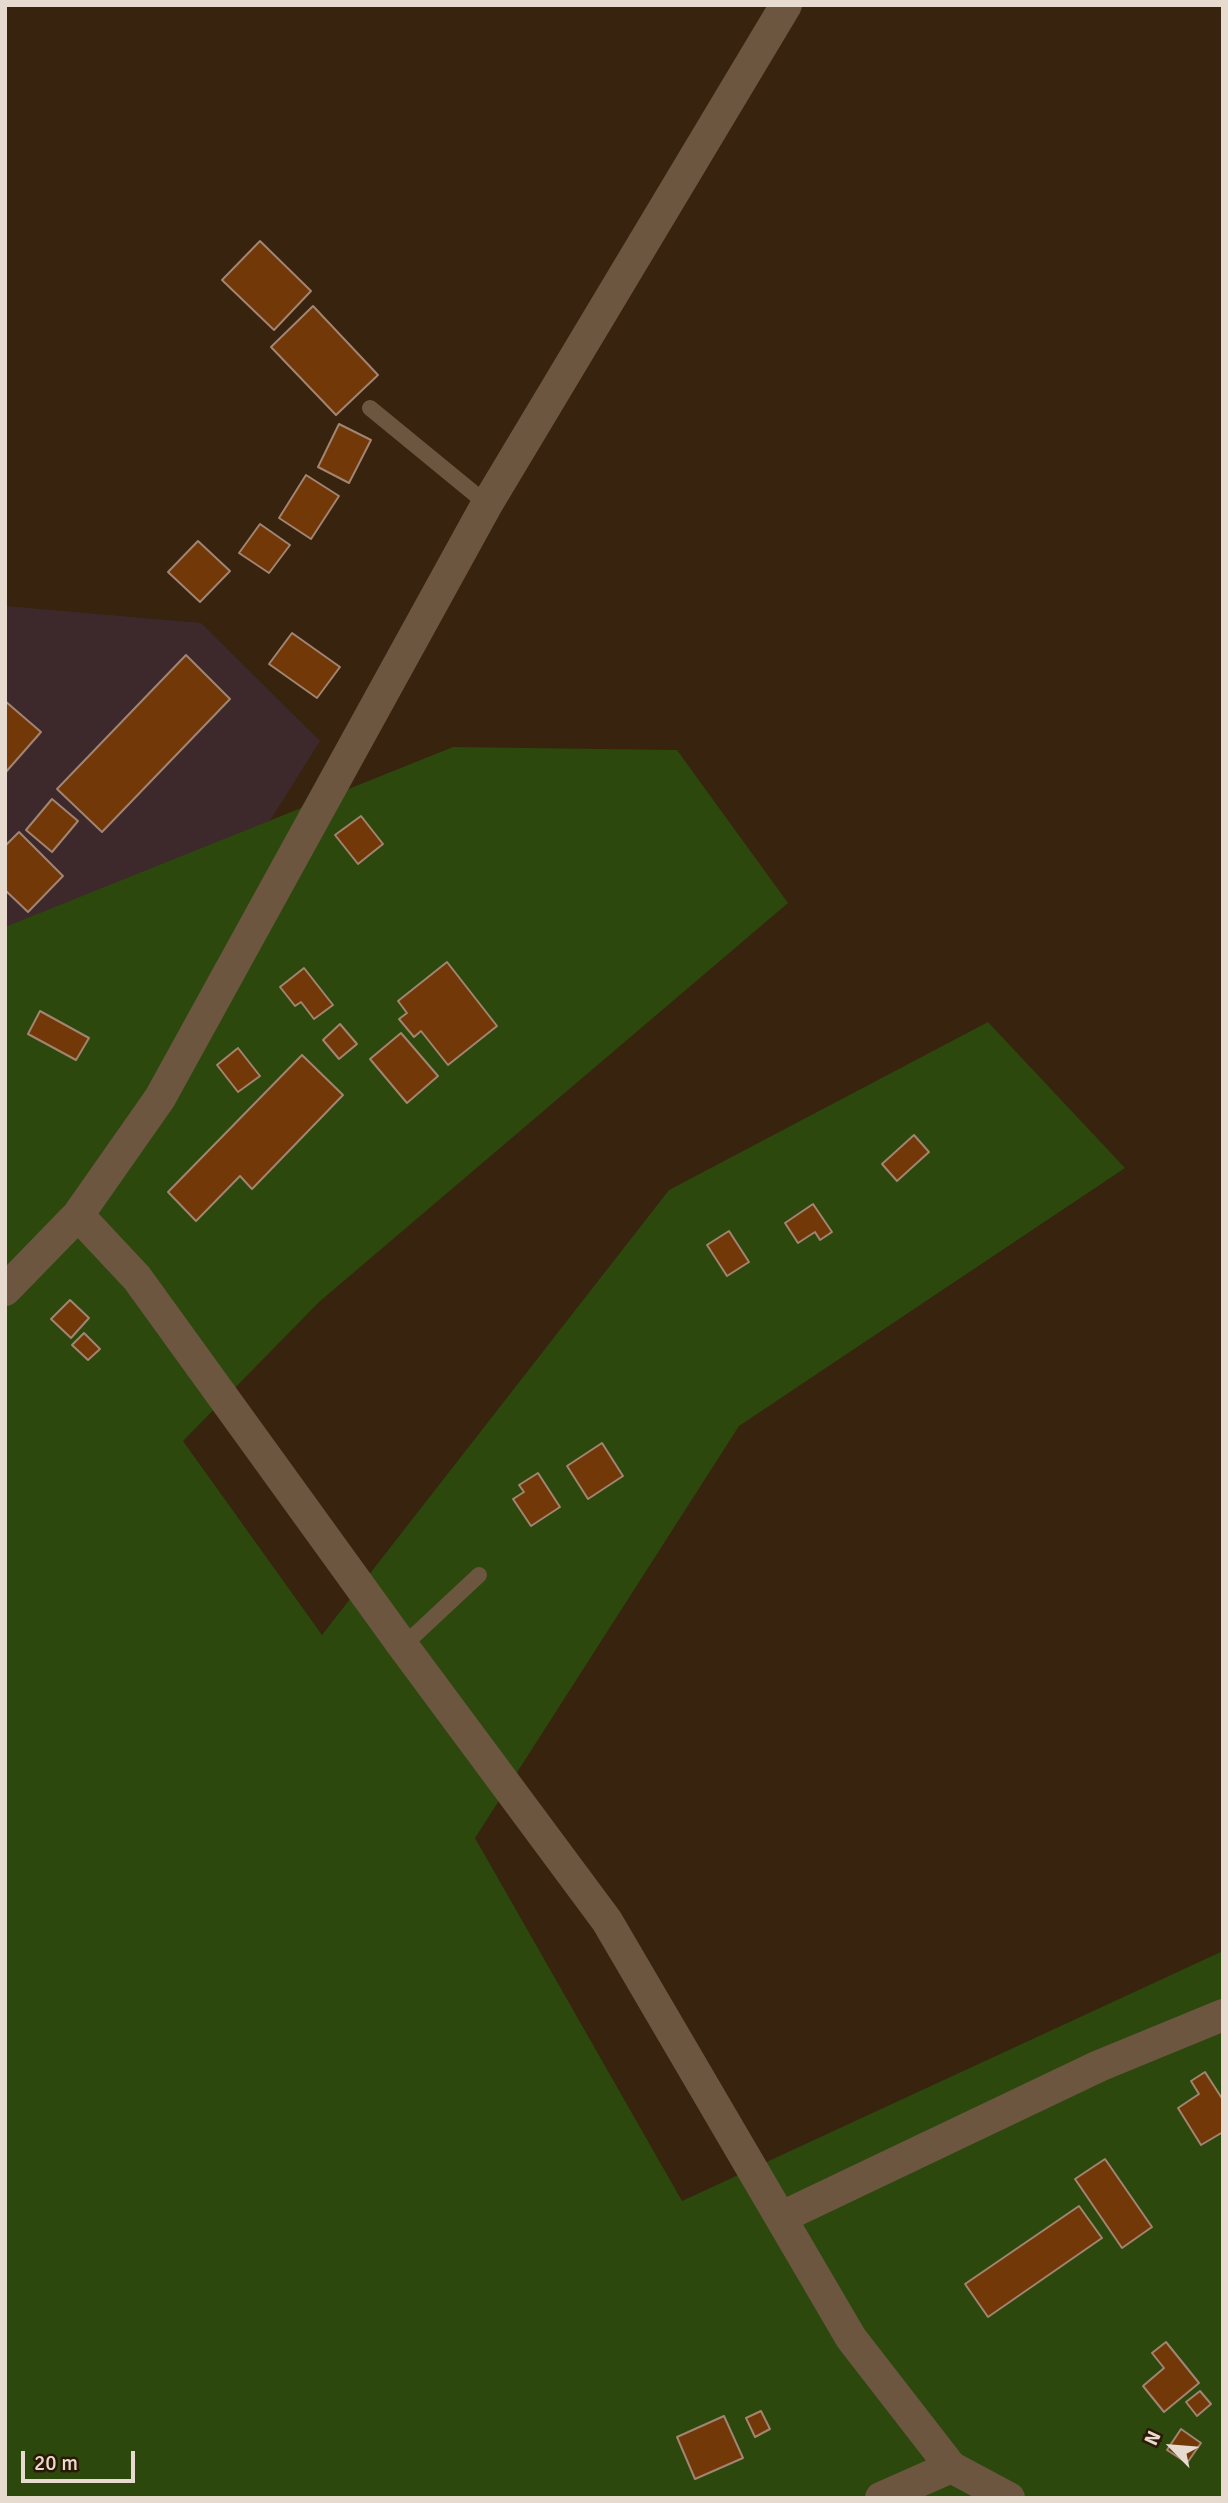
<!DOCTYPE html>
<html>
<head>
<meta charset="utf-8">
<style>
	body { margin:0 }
	#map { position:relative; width:1228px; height:2503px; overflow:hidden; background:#37230e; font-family:Signika,sans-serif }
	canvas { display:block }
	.frame { position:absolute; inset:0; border:7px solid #e7dace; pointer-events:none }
	.north { position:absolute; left:1137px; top:2412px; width:70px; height:70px; -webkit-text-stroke:5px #2c1905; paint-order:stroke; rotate:295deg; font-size:19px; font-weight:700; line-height:28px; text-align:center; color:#e7dace }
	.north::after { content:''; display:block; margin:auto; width:24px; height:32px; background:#e7dace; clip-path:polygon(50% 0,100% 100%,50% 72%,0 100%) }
	.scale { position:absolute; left:21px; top:2451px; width:114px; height:32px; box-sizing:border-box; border:4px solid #e7dace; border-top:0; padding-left:9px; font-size:21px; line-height:24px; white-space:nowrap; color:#e7dace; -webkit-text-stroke:5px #2c1905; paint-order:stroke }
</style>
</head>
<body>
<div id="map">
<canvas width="1228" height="2503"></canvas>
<div class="frame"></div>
<div class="north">N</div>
<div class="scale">20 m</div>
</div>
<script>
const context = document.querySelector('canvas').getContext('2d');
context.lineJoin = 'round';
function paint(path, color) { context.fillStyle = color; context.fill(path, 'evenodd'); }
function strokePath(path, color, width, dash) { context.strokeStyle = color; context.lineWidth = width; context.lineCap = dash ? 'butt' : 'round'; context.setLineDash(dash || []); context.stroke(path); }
const education = new Path2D(`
	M5 606 201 623 320 741 149 1013 5 940Z`);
const green = new Path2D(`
	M453 747 677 750 788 903 319 1302 183 1441 322 1635 669 1190 988 1022 1125 1168 739 1426 475 1838 682 2201 1223 1951V2498H5V927Z`);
const building = new Path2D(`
	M260 241 311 291 274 330 222 280Z
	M313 306 378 375 336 415 271 347Z
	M339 424 371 440 349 483 318 467Z
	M306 475 339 496 311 539 279 518Z
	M260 524 290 545 269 573 239 553Z
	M198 541 230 571 200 602 168 572Z
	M292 633 340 667 317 698 269 664Z
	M186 655 230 699 102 832 57 789Z
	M5 701 41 732 5 773Z
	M52 799 78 821 52 852 26 830Z
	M361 816 383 844 358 864 335 835Z
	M19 832 63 876 28 912 5 890V846Z
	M447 962 497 1026 448 1065 421 1031 414 1037 399 1019 407 1013 398 1001Z
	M304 968 333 1005 314 1019 301 1002 295 1006 280 987Z
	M40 1011 89 1038 76 1060 28 1034Z
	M340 1024 357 1044 339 1059 323 1040Z
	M401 1033 438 1076 407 1103 370 1059Z
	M238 1048 260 1076 238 1092 217 1065Z
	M302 1055 343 1095 252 1189 240 1176 196 1221 168 1192Z
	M914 1135 929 1152 897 1181 882 1164Z
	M813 1204 832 1232 820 1240 815 1232 798 1243 785 1223Z
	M729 1231 749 1262 727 1276 707 1245Z
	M70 1300 89 1318 71 1338 51 1319Z
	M84 1333 100 1349 88 1360 72 1345Z
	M602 1443 623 1476 588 1499 567 1466Z
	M538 1473 560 1507 531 1526 513 1499 524 1492 519 1485Z
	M1205 2072 1223 2100V2132L1201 2145 1178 2108 1199 2094 1191 2081Z
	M1105 2159 1152 2227 1122 2248 1075 2179Z
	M1079 2206 1102 2238 988 2317 965 2284Z
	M1166 2342 1199 2383 1164 2412 1143 2386 1164 2368 1152 2353Z
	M1200 2391 1211 2404 1197 2416 1186 2402Z
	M761 2411 770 2429 755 2437 746 2418Z
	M724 2416 743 2458 695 2479 677 2437Z
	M1181 2429 1201 2443 1187 2463 1167 2450Z`);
const service = new Path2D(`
	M370 408 487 504
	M403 1646 479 1575`);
const minor = new Path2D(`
	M78 1215 137 1278 403 1646 607 1921 851 2338 951 2467 1009 2498
	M5 1290 78 1215 160 1098 487 504 786 5
	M782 2217 1099 2066 1223 2015
	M881 2498 951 2467`);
paint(education, '#3d292c');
paint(green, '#2c480c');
paint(building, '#733807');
strokePath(building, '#a18472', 2);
strokePath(service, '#6d5640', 16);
strokePath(minor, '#6d5640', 32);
</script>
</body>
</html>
